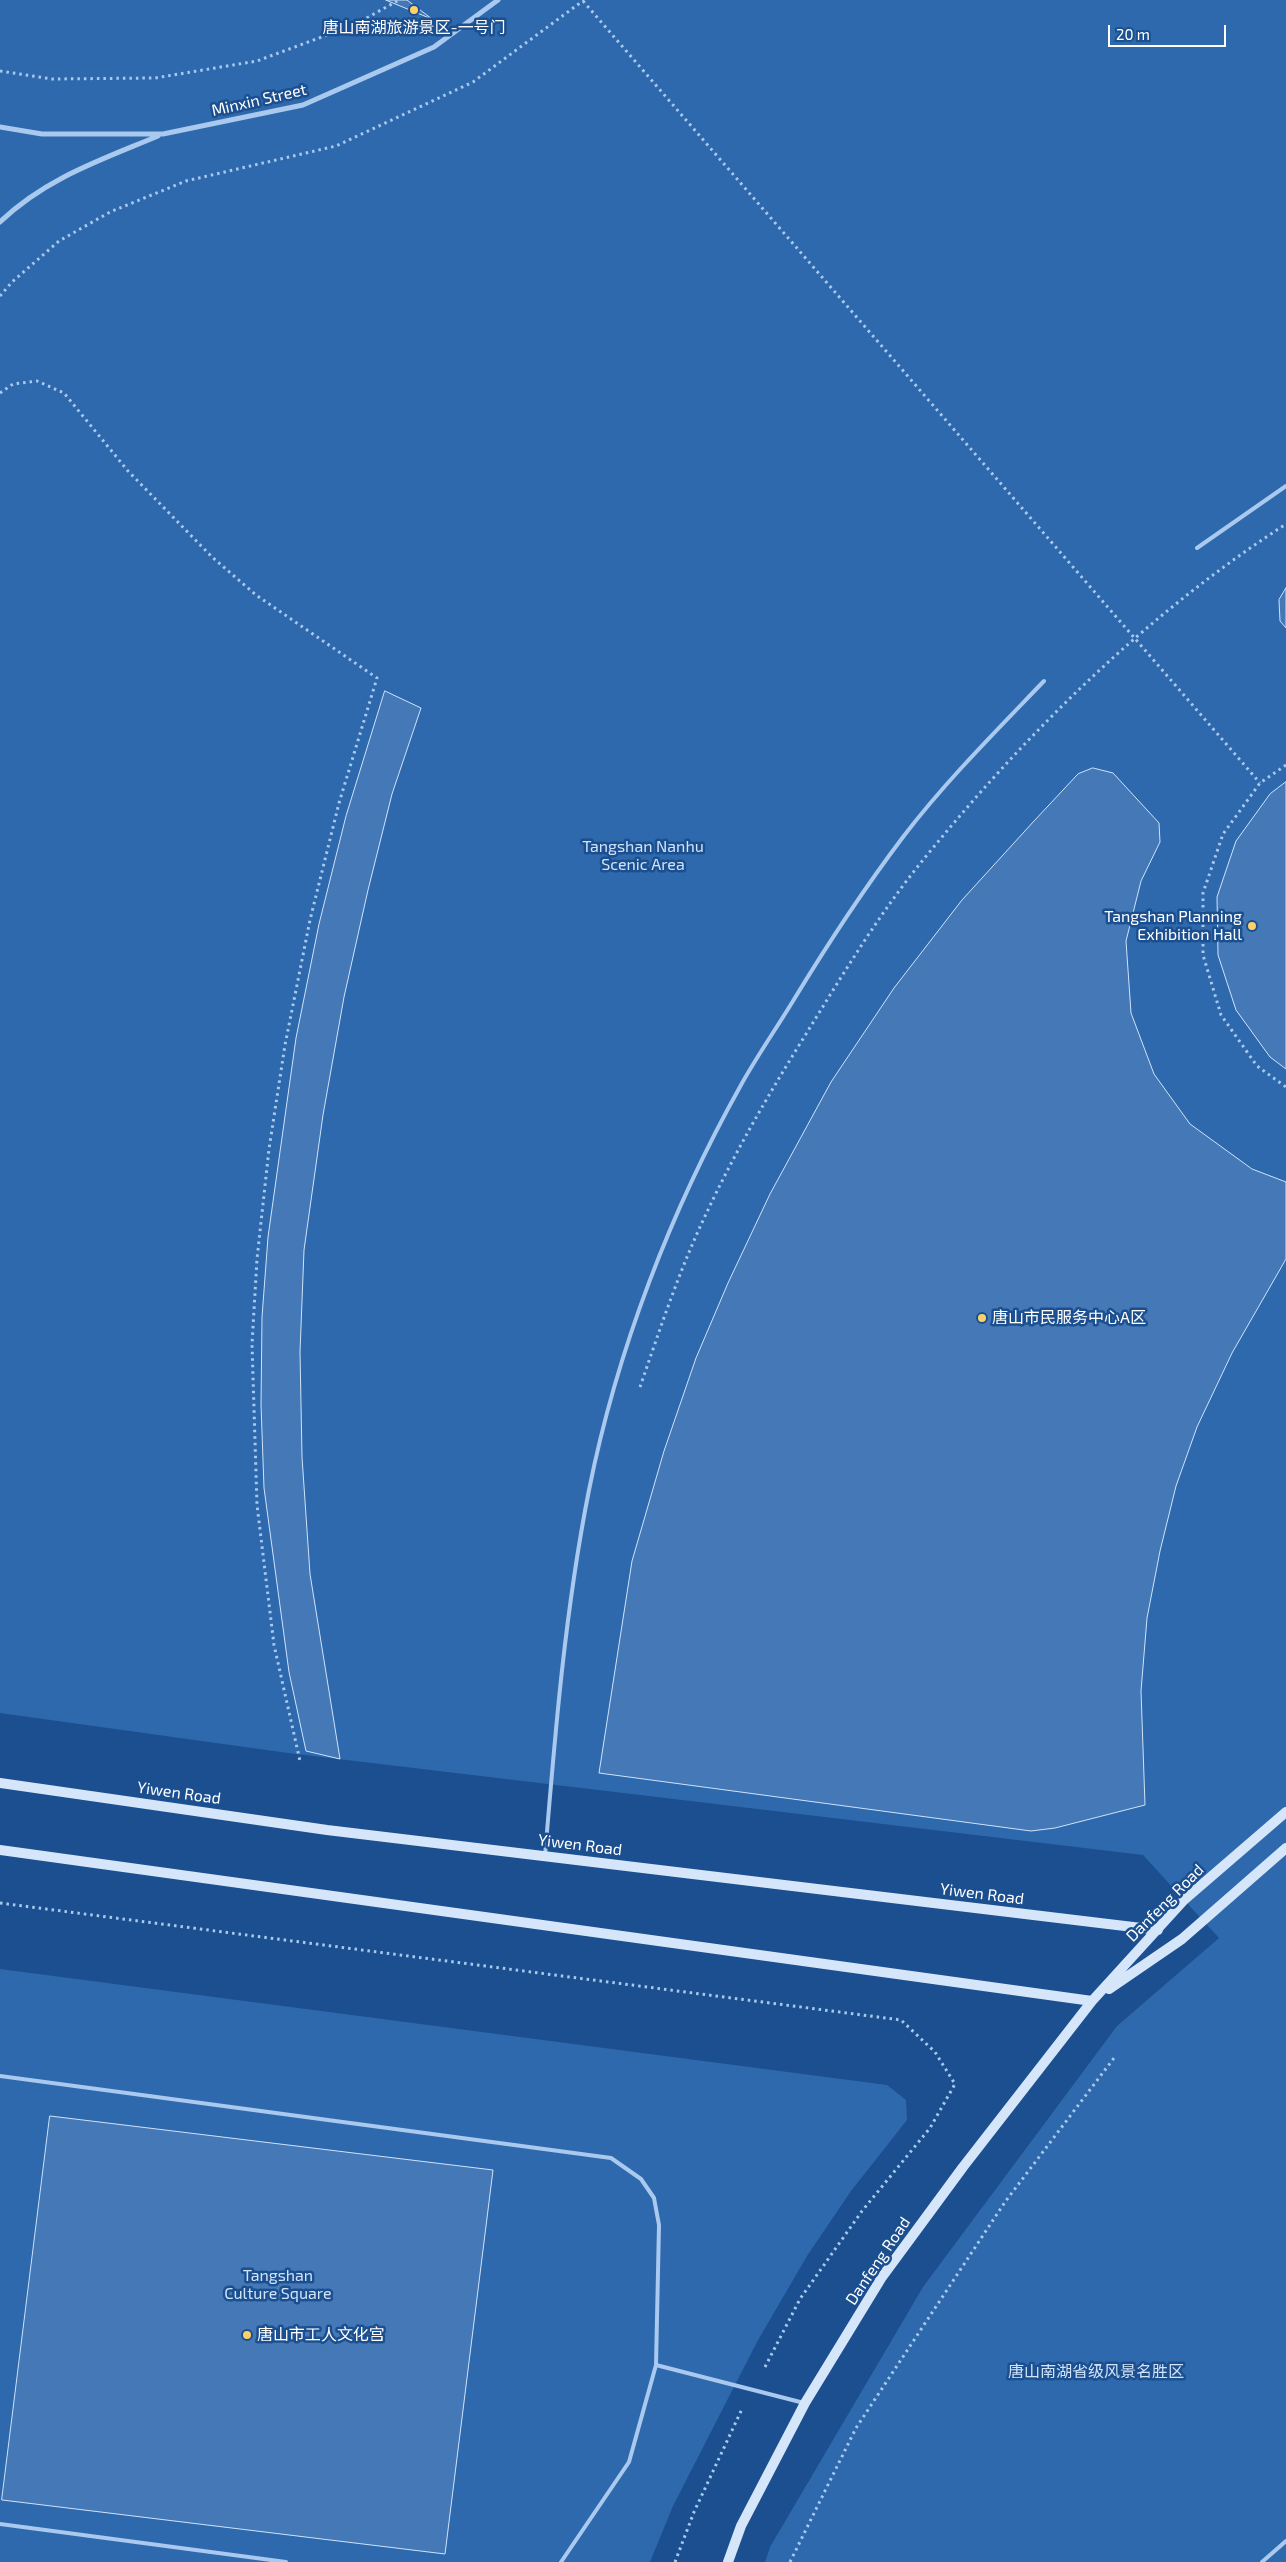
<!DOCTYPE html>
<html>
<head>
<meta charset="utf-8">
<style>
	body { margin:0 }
	#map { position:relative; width:1286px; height:2562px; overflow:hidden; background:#1b4f8f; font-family:"Exo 2",sans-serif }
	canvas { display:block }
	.scale { position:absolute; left:1108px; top:25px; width:118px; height:22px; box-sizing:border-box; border:2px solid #fff; border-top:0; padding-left:6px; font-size:15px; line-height:18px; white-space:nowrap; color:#fff; -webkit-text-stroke:4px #1b4f8f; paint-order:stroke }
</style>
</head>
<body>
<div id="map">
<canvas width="1286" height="2562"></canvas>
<div class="scale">20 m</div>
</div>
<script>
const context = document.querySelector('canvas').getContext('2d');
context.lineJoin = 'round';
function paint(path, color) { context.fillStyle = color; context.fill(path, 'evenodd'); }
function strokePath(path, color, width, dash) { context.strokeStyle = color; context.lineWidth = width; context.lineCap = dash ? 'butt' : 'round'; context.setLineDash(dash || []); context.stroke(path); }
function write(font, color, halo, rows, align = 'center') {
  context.font = font + ' "Exo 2","Noto Sans SC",sans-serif'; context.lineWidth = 5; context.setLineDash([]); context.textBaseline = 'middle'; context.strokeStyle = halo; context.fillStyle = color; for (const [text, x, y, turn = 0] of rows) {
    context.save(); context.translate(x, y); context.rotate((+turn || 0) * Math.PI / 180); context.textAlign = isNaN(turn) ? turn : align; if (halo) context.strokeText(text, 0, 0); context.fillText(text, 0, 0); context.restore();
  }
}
const green = new Path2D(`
	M0 0H1286V2562H765L770 2547 923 2287 1117 2026 1219 1938 1143 1855 288 1753 0 1713Z
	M0 1969 887 2085 906 2100 907 2120 851 2191 807 2256 757 2342 673 2506 650 2562H0Z`);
const building = new Path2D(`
	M386 0H407L432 19Z
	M1286 588V628L1280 621 1279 600Z
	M385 691 421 708 392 794 368 890 344 997 323 1115 304 1250 300 1352 302 1457 310 1574 340 1759 306 1751 289 1672 264 1488 261 1405 262 1317 268 1237 296 1038 319 924 346 816Z
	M1093 768 1113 773 1159 823 1160 842 1141 881 1126 941 1131 1013 1154 1074 1190 1124 1252 1169 1286 1182V1259L1232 1353 1197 1427 1176 1486 1160 1551 1147 1618 1141 1691 1145 1805 1055 1828 1031 1831 599 1773 632 1561 664 1451 696 1358 728 1283 770 1194 831 1082 894 988 962 900 1034 821 1078 774Z
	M1286 782V1069L1270 1057 1236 1010 1218 955 1217 897 1236 841 1270 794Z
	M50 2116 493 2170 445 2554 2 2500Z`);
const path = new Path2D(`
	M583 1 1260 783
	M0 71 52 79 155 78 257 61 354 25 399 0
	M0 296 12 282 59 241 110 212 186 181 336 146 473 82 584 0
	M0 393 13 384 37 381 64 393 128 471 212 557 256 595 377 678 339 803 310 920 285 1045 269 1149 257 1259 252 1344 257 1505 274 1645 300 1761
	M1286 765 1260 783 1223 834 1203 893V955L1221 1015 1257 1066 1286 1087
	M640 1387C660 1329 680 1268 707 1212 736 1150 770 1092 806 1034 843 974 879 914 923 860 1028 731 1147 614 1286 524
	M0 1903 901 2020 935 2052 955 2084 930 2128 862 2211 800 2299 764 2369
	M675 2562 694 2512 742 2409
	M790 2562 856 2428 1005 2202 1114 2058`);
const lane = new Path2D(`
	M1197 548 1286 486
	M545 1856C555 1734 565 1611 589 1490 617 1350 671 1210 741 1085 757 1056 776 1029 793 1001 827 945 863 890 903 837 945 782 996 731 1044 681
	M0 2076 611 2158 641 2179 654 2198 659 2225 656 2365 629 2462 561 2562
	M656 2365 804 2403
	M0 2524 286 2562
	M1262 2562 1286 2541`);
const street = new Path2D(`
	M0 127 42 134H163L303 105 434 47 498 0
	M0 222C46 178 101 160 158 136`);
const secondary = new Path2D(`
	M0 1783 327 1830 1158 1930
	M0 1850 1092 2001
	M1109 1989 1182 1939 1286 1848
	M728 2562 741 2526 805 2403 882 2277 963 2167 1092 2001 1184 1900 1286 1812`);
const markers = [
	[414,10,5,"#ffd166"],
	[1252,926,5,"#ffd166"],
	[982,1318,5,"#ffd166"],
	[247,2335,5,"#ffd166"]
];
const poiNames = [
	["唐山南湖旅游景区-一号门",414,28,"center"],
	["Tangshan Planning",1242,917,"right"],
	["Exhibition Hall",1242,935,"right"],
	["唐山市民服务中心A区",992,1318],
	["唐山市工人文化宫",257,2335]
];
const streetNames = [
	["Minxin Street",259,100,-13],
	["Yiwen Road",179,1793,8],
	["Yiwen Road",580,1845,7],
	["Yiwen Road",982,1894,7],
	["Danfeng Road",1165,1903,-45],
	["Danfeng Road",878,2261,-56]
];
const parkNames = [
	["Tangshan Nanhu",643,847],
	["Scenic Area",643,865],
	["Tangshan",278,2276],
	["Culture Square",278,2294],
	["唐山南湖省级风景名胜区",1096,2372]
];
paint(green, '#2e69ad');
paint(building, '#4478b7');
strokePath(building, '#cfe3fa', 1);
strokePath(path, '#a9c9ee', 3, [2.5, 4]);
strokePath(lane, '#a9c9ee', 4);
strokePath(street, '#a9c9ee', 5);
strokePath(secondary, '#d6e6fa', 10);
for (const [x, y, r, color] of markers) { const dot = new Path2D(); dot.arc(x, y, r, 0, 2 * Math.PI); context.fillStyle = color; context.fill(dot); strokePath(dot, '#1b4f8f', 2); }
write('16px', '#fff', '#1b4f8f', poiNames, 'left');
write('16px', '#fff', '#1b4f8f', streetNames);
write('16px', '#cfe3fa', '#1b4f8f', parkNames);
</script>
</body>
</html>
